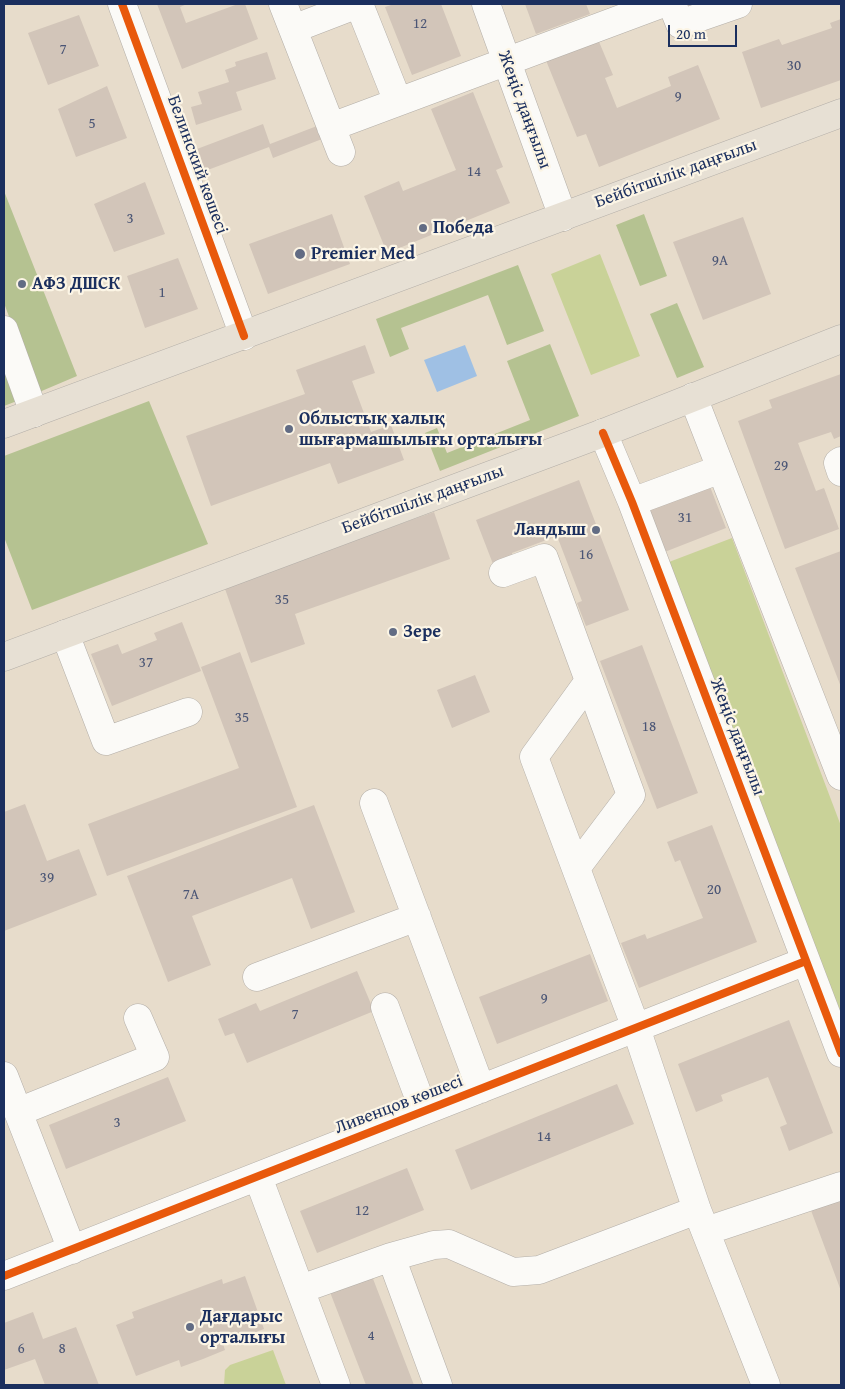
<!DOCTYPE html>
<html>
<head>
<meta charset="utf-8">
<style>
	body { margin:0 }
	#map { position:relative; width:845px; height:1389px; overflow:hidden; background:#e7dccb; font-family:"Gentium Book Plus",serif }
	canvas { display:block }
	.frame { position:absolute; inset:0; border:5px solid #1b2f5e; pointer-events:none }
	.scale { position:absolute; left:668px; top:25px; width:69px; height:22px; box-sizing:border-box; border:2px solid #1b2f5e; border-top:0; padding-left:6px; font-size:15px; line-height:18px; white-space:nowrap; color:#1b2f5e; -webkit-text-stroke:4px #fcf5e5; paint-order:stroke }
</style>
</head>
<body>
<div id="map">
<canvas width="845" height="1389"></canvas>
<div class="frame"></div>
<div class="scale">20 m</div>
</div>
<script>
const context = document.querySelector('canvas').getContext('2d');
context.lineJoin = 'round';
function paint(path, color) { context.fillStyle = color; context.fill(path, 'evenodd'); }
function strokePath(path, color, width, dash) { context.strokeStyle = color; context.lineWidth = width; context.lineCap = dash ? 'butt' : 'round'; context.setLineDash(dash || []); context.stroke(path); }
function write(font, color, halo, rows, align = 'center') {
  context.font = font + ' "Gentium Book Plus",serif'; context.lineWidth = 4.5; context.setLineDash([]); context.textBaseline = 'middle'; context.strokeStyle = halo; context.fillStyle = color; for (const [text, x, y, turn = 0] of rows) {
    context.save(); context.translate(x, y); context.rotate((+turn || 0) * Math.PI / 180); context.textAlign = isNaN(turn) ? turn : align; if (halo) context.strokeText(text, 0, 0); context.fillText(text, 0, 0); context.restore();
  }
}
const green = new Path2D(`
	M600 254 640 356 591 375 551 274Z
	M732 538 841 826V1014L669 562Z
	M273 1350 286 1385H224L225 1370 230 1365Z`);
const forest = new Path2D(`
	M4 191 77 376 37 393 4 303Z
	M644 214 667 276 640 286 616 225Z
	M518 265 544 331 507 345 488 295 401 328 409 349 390 357 376 319Z
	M677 303 704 367 677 378 650 314Z
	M550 344 579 416 440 471 425 433 437 428 447 453 530 420 507 361Z
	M4 353 22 399 4 406Z
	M149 401 208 544 32 610 4 537V456Z`);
const water = new Path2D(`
	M465 345 477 376 437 392 424 360Z`);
const building = new Path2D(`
	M157 4H187L180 7 186 23 238 4H245L258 39 182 69Z
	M394 4H441L461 56 412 75 385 7Z
	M525 4H586L590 14 536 34Z
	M79 15 99 66 48 85 28 33Z
	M841 19V80L761 108 742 52 779 39 782 45 832 28 830 23Z
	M597 37 613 75 605 78 617 108 671 86 668 77 698 65 720 119 599 167 586 134 577 137 545 58Z
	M267 52 276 79 236 92 242 110 196 125 191 107 202 104 198 92 229 82 225 70 236 66 235 62Z
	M107 86 127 138 76 157 58 109Z
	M473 92 503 167 496 170 510 203 387 253 364 196 399 181 403 191 456 170 431 109Z
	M263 124 270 144 317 126 322 139 273 158 269 147 205 171 197 149Z
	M145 182 165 234 114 252 94 204Z
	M332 214 350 264 268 294 249 244Z
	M743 217 771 294 703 320 673 242Z
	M178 258 198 309 145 328 127 276Z
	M365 345 375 373 352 381 371 432 391 425 404 460 338 484 330 463 211 506 186 436 305 394 296 370Z
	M841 374V436L834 439 831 432 798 443 816 491 824 488 839 529 785 549 738 421 772 408 769 400Z
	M579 480 629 610 586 626 577 603 582 601 557 536 512 553 513 557 493 564 476 520Z
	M709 484 726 528 662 553 645 508Z
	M434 512 450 559 295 614 305 644 251 663 224 586Z
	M841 551V687L795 568Z
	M182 622 201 671 112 706 91 654 118 644 122 654 157 640 154 633Z
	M642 645 698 793 657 809 600 661Z
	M240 652 297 807 107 876 88 824 239 768 201 667Z
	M475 675 490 712 452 728 437 690Z
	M25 804 47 861 79 849 97 895 4 931V812Z
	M314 805 355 912 311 929 292 878 192 916 211 965 168 982 127 876Z
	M712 825 757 942 639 988 621 943 645 934 647 939 703 918 680 860 675 862 667 842Z
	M590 954 608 1001 497 1044 479 997Z
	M357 971 374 1011 247 1063 234 1033 225 1036 218 1019 256 1003 260 1011Z
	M789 1020 833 1133 789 1151 780 1127 787 1124 768 1077 721 1095 723 1101 696 1112 678 1064Z
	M168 1077 186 1121 66 1169 49 1125Z
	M617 1084 634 1124 471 1190 455 1150Z
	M407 1168 424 1210 317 1253 300 1211Z
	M841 1194V1291L809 1205Z
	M370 1271 414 1385H366L328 1287Z
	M245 1276 264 1329 223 1344 225 1350 203 1359 181 1367 179 1360 136 1376 116 1325 134 1318 132 1312 222 1279 223 1284Z
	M33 1312 43 1339 76 1327 99 1385H45L35 1359 4 1370V1323Z`);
const minor = new Path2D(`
	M122 4 244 336
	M283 4 341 152
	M359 4 398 102 661 4
	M486 4 563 217
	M672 4 680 24 738 4
	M293 29 358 4
	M331 127 398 102
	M4 330 34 413
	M693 397 841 776
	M603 433 632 502 841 1053
	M841 461 838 463 841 472
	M632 502 721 469
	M503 573 544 558 631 795 576 868
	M65 634 106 741 188 712
	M589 681 534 757 636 1028 697 1210 766 1385
	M374 803 481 1089
	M257 977 417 917
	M385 1007 424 1111
	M4 1076 72 1250
	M18 1112 155 1057 138 1018
	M258 1177 336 1385
	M706 1231 841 1186
	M391 1257 438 1385
	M4 1276 806 961
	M301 1289 391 1257 434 1245 449 1244 513 1272 539 1270 697 1210`);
const major = new Path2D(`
	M4 424 841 113
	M4 657 603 433 841 339`);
const cycleway = new Path2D(`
	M122 4 244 336
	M603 433 632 502 841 1053
	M4 1276 806 961`);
const markers = [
	[423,228,5,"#626c84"],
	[300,254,6,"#626c84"],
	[22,284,5,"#626c84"],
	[289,429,5,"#626c84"],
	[596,530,5,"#626c84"],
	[393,632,5,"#626c84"],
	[190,1327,5,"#626c84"]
];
const numberNames = [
	["12",420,24],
	["7",63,50],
	["30",794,66],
	["9",678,97],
	["5",92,124],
	["14",474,172],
	["3",130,219],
	["9А",720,261],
	["1",162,293],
	["29",781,466],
	["31",685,518],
	["16",586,555],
	["35",282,600],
	["37",146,663],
	["35",242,718],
	["18",649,727],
	["39",47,878],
	["20",714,890],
	["7А",191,895],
	["9",544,999],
	["7",295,1015],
	["3",117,1123],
	["14",544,1137],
	["12",362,1211],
	["4",371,1336],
	["6",21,1349],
	["8",62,1349]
];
const streetNames = [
	["Жеңіс даңғылы",524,110,70],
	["Белинский көшесі",197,165,70],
	["Бейбітшілік даңғылы",676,174,-20],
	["Бейбітшілік даңғылы",423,500,-20],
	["Жеңіс даңғылы",737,737,69],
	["Ливенцов көшесі",399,1105,-21]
];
const poiNames = [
	["Победа",433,228],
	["Premier Med",311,254],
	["АФЗ ДШСК",32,284],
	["Облыстық халық",299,419],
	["шығармашылығы орталығы",299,440],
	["Ландыш",586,530,"right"],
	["Зере",403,632],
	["Дағдарыс",200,1317],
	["орталығы",200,1338]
];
paint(green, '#c9d298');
paint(forest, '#b5c291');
paint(water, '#9fc0e4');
paint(building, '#d2c5b9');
strokePath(minor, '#b3aea8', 29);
strokePath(major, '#b3aea8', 29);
strokePath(minor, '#fbfaf7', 28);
strokePath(major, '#e7e0d4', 28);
strokePath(cycleway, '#e8590c', 8);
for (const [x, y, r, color] of markers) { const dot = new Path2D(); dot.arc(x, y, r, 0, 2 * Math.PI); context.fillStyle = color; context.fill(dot); strokePath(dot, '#fcf5e5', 2); }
write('15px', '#4a5575', null, numberNames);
write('18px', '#1b2f5e', '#fcf5e5', streetNames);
write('bold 18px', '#1b2f5e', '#fcf5e5', poiNames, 'left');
</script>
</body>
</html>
